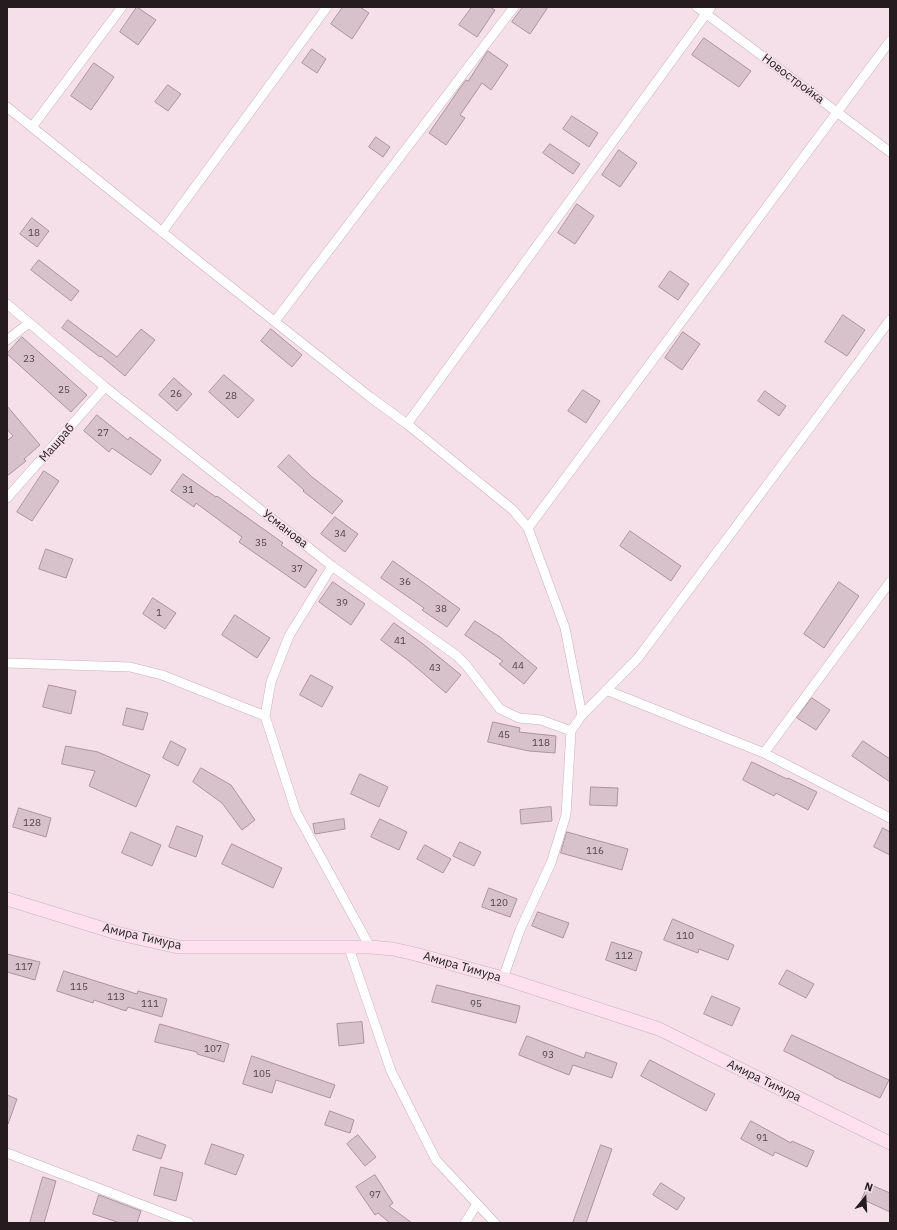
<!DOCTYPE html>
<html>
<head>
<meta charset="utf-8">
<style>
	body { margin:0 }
	#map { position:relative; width:897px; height:1230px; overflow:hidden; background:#f5dfe8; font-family:"IBM Plex Sans",sans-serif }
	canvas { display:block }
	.frame { position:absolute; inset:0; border:8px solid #241c1f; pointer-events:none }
	.north { position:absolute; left:845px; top:1178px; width:40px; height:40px; -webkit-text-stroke:3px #f5dfe8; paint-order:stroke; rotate:18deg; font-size:11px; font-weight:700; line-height:16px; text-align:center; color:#241c1f }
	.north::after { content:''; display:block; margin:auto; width:14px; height:18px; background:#241c1f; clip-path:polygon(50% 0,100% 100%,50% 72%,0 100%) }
</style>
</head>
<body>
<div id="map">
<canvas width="897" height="1230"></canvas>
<div class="frame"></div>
<div class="north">N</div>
</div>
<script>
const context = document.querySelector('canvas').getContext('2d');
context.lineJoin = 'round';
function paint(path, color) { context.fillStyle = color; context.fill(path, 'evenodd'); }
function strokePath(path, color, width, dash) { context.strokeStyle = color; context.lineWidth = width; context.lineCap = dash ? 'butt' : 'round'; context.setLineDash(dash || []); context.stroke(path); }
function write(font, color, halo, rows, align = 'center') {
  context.font = font + ' "IBM Plex Sans",sans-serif'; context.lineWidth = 3; context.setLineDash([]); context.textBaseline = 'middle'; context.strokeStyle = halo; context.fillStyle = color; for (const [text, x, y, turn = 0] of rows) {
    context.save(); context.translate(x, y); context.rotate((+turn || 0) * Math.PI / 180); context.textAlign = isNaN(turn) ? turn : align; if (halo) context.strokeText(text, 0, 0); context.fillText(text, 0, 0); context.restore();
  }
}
const building = new Path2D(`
	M137 7 156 20 138 45 120 32Z
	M343 7H360L369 13 352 39 331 24Z
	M472 7H490L495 10 477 37 459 25Z
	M523 7H548L530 34 512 22Z
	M704 38 751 71 739 87 692 55Z
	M312 49 326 59 317 73 302 63Z
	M488 51 508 65 491 90 482 83 460 115 465 118 446 145 429 133 460 88 466 80 468 81Z
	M94 63 114 77 91 110 71 96Z
	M168 85 181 94 168 111 155 102Z
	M572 116 598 133 589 147 563 129Z
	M376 137 390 147 383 157 369 147Z
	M550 144 580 164 573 174 543 153Z
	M619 150 637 163 620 187 602 175Z
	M577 204 594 216 575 244 558 233Z
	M32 218 49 231 37 247 20 234Z
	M39 260 79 291 71 301 31 270Z
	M670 271 689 284 678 300 659 287Z
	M843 315 865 330 847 356 825 342Z
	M68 320 117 357 141 329 155 340 125 376 101 356 100 357 62 328Z
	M271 329 302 355 292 367 261 341Z
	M683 332 700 344 682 370 665 358Z
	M22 337 87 395 71 412 7 354Z
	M224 375 254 400 238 418 209 392Z
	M174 378 192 394 177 411 159 395Z
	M583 390 600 401 586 423 568 411Z
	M765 391 786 406 779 416 758 401Z
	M7 406 40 445 24 459 26 461 7 476V441L13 436 7 429Z
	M97 415 128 440 130 437 161 460 151 475 112 448 109 452 84 431Z
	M289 455 312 477 343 501 332 514 303 491 304 490 278 467Z
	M44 471 59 481 32 521 17 512Z
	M183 474 216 497 217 496 283 543 281 545 317 570 305 588 239 542 242 537 196 503 194 507 171 491Z
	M335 517 358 534 345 552 321 534Z
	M630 531 681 566 671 581 620 546Z
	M46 549 73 559 66 578 39 569Z
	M393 561 460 609 447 627 422 610 424 608 381 578Z
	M333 582 365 604 351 625 319 602Z
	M839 582 859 596 824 648 804 634Z
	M153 598 176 613 165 629 143 614Z
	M235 615 270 638 257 658 222 635Z
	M475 621 500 637 537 668 524 684 499 664 503 661 465 635Z
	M394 623 423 644 461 675 446 693 409 661 381 640Z
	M311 675 333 687 322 707 300 695Z
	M49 685 76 691 71 714 43 707Z
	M812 698 830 710 816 730 797 718Z
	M127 708 148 713 143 730 123 725Z
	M493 722 520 728 519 732 556 736 555 753 529 751 488 742Z
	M171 741 186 749 178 766 163 758Z
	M863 741 890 759V782L852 756Z
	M66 746 98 752 150 775 136 807 89 786 95 771 62 764Z
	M752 762 787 779 788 778 817 792 808 810 776 793 774 796 743 780Z
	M201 768 231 785 255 820 242 830 222 803 193 782Z
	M360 774 388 787 379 807 351 794Z
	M591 787 618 788 617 806 590 805Z
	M551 807 552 821 521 824 520 810Z
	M19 808 51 818 46 837 13 827Z
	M344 819 345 829 315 834 313 824Z
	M380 819 407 832 399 850 371 837Z
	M177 826 203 836 196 857 169 847Z
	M883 828 890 832V855L874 847Z
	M131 832 161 845 152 866 122 853Z
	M567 832 628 849 622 870 561 853Z
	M460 842 481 852 474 866 453 856Z
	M232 844 282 868 273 888 222 864Z
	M425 845 451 859 443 873 417 859Z
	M489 888 517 899 510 917 482 907Z
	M538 912 569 923 563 938 532 926Z
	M673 919 734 945 728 960 699 949 698 953 664 940Z
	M612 942 642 952 636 971 606 960Z
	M7 954 40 962 35 980 7 972Z
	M787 970 814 984 806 998 779 984Z
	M64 971 137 994 138 991 167 999 162 1017 128 1007 126 1011 94 1000 93 1003 57 991Z
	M437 985 520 1006 516 1023 432 1002Z
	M712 996 740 1008 732 1026 704 1014Z
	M362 1022 364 1043 339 1046 337 1024Z
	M160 1024 229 1044 224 1062 197 1054V1052L155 1042Z
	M792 1035 889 1080 880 1098 834 1077V1076L784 1051Z
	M527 1036 584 1058 586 1052 617 1063 612 1078 573 1065 569 1075 519 1055Z
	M252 1056 335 1085 330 1098 276 1080 272 1093 243 1084Z
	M650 1060 715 1094 706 1111 641 1076Z
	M7 1095 17 1099 8 1124H7Z
	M330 1111 354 1120 350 1133 325 1125Z
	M751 1121 791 1143 792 1141 814 1151 807 1167 775 1152 773 1156 741 1139Z
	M138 1135 166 1145 161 1159 133 1150Z
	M358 1135 376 1157 365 1166 347 1144Z
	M212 1144 244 1155 236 1175 205 1164Z
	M601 1145 612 1149 586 1223H573Z
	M161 1167 183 1173 176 1201 154 1195Z
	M375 1175 393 1203 389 1206 412 1223H390L378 1213 375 1215 356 1187Z
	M43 1177 56 1181 44 1223H30Z
	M661 1183 685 1198 677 1210 653 1195Z
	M869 1184 890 1193V1212L862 1199Z
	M99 1195 141 1211 137 1223H120L93 1214Z`);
const street = new Path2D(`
	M697 7 890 152
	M7 107 202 264 370 397 407 424 513 510 528 528 565 628 582 715
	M32 127 122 7
	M162 232 327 7
	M7 304 105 387 332 566 457 656 466 665 500 709 519 718 541 720 571 731
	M275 321 514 7
	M7 340 29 323
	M407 424 711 7
	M7 498 105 387
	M528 528 890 41
	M332 566 289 636 271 682 265 716 296 812 370 947
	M7 663 130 667 162 675 265 716
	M606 690 764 753 890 818
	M764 753 890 582
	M349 948 391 1071 436 1160 495 1223
	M503 978 520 930 551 863 566 815 571 731 582 715 638 658 890 320
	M7 1153 189 1223
	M465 1223 477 1204`);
const secondary = new Path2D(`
	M7 899 120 934 178 947H370L393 949 415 954 503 978 659 1029 890 1143`);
const numberNames = [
	["18",34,233],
	["23",29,359],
	["25",64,390],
	["26",176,394],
	["28",231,396],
	["27",103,433],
	["31",188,490],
	["34",340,534],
	["35",261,543],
	["37",297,569],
	["36",405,582],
	["39",342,603],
	["38",441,609],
	["1",159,613],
	["41",400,641],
	["44",518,666],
	["43",435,668],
	["45",504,735],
	["118",541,743],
	["128",32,823],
	["116",595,851],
	["120",499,903],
	["110",685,936],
	["112",624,956],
	["117",24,967],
	["115",79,987],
	["113",116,997],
	["111",150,1004],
	["95",476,1004],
	["107",213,1049],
	["93",548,1055],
	["105",262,1074],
	["91",762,1138],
	["97",375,1195]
];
const streetNames = [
	["Новостройка",793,79,37],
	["Машраб",57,443,-49],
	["Усманова",285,529,38],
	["Амира Тимура",142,937,13],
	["Амира Тимура",462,967,16],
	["Амира Тимура",764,1081,26]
];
paint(building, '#d7c1ca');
strokePath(building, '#aa949d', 1);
strokePath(street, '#c8b2bb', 10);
strokePath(secondary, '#c8b2bb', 14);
strokePath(street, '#fff', 9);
strokePath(secondary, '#ffe0ee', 13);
write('10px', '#51454a', null, numberNames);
write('12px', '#241c1f', '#f5dfe8', streetNames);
</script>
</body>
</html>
